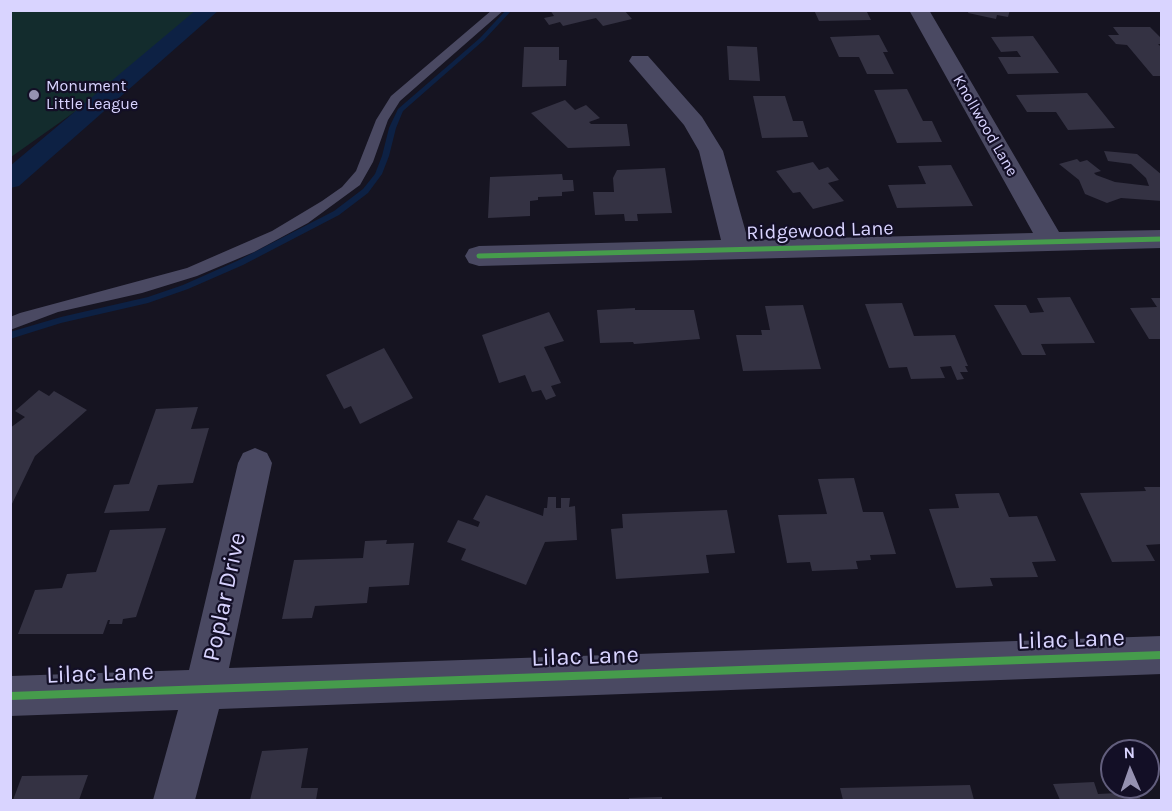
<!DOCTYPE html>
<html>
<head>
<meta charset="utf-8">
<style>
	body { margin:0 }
	#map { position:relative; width:1172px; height:811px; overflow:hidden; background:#161421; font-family:Karla,sans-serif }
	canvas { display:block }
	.frame { position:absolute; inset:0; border:12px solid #d9d4ff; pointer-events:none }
	.north { position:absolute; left:1100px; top:739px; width:60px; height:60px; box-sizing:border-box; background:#130f26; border:2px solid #625e7d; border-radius:50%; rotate:358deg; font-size:16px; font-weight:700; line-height:24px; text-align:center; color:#d9d4ff }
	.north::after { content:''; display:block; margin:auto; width:21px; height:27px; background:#9591b1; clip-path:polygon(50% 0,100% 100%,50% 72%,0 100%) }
</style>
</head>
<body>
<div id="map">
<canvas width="1172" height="811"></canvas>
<div class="frame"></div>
<div class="north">N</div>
</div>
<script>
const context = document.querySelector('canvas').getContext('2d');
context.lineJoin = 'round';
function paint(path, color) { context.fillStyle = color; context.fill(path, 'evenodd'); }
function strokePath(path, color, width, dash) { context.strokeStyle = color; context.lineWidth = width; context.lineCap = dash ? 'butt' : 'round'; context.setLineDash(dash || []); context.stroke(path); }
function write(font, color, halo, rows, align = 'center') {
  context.font = font + ' Karla,sans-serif'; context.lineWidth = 4.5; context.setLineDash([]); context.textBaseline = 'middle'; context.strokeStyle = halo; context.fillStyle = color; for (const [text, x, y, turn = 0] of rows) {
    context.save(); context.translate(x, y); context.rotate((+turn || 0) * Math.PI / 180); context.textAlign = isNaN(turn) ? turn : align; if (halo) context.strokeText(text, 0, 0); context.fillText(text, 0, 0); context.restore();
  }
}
const green = new Path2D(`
	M11 10H217V11L11 157Z`);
const stream = new Path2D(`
	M506 10H512L484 40 403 111 396 128 389 156 382 174 368 193 339 215 243 265 188 289 148 303 61 323 10 339V332L61 317 148 297 183 285 237 261 334 211 363 189 375 174 382 156 389 128 398 109 480 38Z`);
const canal = new Path2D(`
	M196 10H219L19 186 10 188V166Z`);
const building = new Path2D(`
	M550 10H624L632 19 603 26 596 18 563 26 560 22 549 25 544 18 554 16Z
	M814 10H866L871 20 819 21Z
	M969 10H1010L1008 17 997 15 996 19 968 13Z
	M1113 27H1150L1162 39V44H1158L1162 48V76H1153L1127 45 1116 44 1108 35H1119Z
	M879 35 888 52H883L894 74H867L859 57H839L830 37Z
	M1033 36 1059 73 1008 74 998 57H1021L1017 51 1001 52 991 37Z
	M727 46 757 47 760 81 729 80Z
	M524 47H559V60H567L566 86 522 87Z
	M907 89 923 121H932L942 142 897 143 874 90Z
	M1087 93 1115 128 1068 130 1056 112H1027L1016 95Z
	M753 96H785L793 121H803L808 137 762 138Z
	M565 100 575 110 586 105 600 118 589 122 591 124H627L630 146 568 148 531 113Z
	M1104 151 1137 154 1162 175V201L1121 198 1107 203 1085 194 1079 180 1059 164 1077 159 1080 162 1087 160 1101 171 1094 173 1096 175 1115 182 1149 186 1146 178 1131 164 1108 161Z
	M813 162 819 170 828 167 839 180 828 183 844 201 813 209 800 192 793 193 776 171Z
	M951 165 973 206 897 208 888 185 926 184 918 166Z
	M665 168 672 213 637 214 638 221H625L624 214 595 215 593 192H614L613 178 617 170Z
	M562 174 563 180H573L574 191 562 192V196L538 197V200L530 201V216L488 218 490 177Z
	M1070 297 1095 343 1041 344 1046 355H1022L994 305H1026L1030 313 1044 312 1037 298Z
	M1151 298H1162V339H1149L1130 308 1157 307Z
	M902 303 914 336 955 335 968 366H965L968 372H960L964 379 957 380 951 366 940 367 945 378 911 379 907 367 889 368 865 304Z
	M803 305 821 369 743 371 736 335H762L761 330H770L765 306Z
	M635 308V310H694L700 339 634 344 633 342 600 343 597 310Z
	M549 312 564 341 544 347 561 383 551 386 556 396 546 400 541 390 532 392 525 375 499 383 482 335Z
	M384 348 413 398 360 424 351 406 344 409 326 375Z
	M39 390 49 396 54 391 87 410 35 456 10 508V428L25 417 15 411Z
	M198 407 191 429 209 428 193 483 158 485 149 511 104 513 114 485 129 484 156 409Z
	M854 478 863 512H883L896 554 870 555 871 560 856 561 858 569 812 571 810 562 787 563 778 515 827 514 818 479Z
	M1144 487H1162V544L1146 545 1155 561 1112 562 1080 493 1146 491Z
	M999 493 1009 517 1037 516 1056 561 1032 562 1038 577 990 578 993 586 956 588 929 509 959 508 955 494Z
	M486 495 543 516 544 508H547L548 497H556V508H561V498H570L569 507 575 506 577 540 545 542 526 585 461 560 466 549 447 542 458 520 478 527 480 522 473 519Z
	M727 510 735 553 706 555 709 573 616 579 611 529 623 528 622 514Z
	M166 528 136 617 123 619 122 624H109L110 620H108L103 634H18L35 590 62 588 67 574 96 572 110 530Z
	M387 540 386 544 414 543 409 585 369 587 367 603 315 606 312 618 282 619 294 560 363 558 365 541Z
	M308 748 301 788H318L316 800H250L262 751Z
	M88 775 79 800H13L22 776Z
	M1094 782 1098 794 1138 792 1141 800H1060L1053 784Z
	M970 785 974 800H843L840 788Z
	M662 797V800H629V798Z`);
const lane = new Path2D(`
	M492 10H504L400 101 388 120 373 162 360 185 308 223 254 252 197 276 142 293 58 312 10 330V317L20 313 187 268 272 231 322 201 342 187 356 171 376 120 391 96Z`);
const street = new Path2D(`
	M909 10H929L1059 232 1162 230V248L479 266 469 263 465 256 469 249 479 246 721 240 699 151 684 125 629 61 632 56H648L702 117 723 151 748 240 1033 233Z
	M255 448 267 453 272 463 229 668 1162 636V674L219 709 195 800H153L178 710 10 716V676L189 670 238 463 243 453Z`);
const cyclewayFar1 = new Path2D(`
	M479 256 1162 239`);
const cycleway = new Path2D(`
	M10 696 1162 655`);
const markers = [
	[34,95,6,"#9591b1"]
];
const farPoinames = [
	["Monument",46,86],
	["Little League",46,104]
];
const farStreetnames = [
	["Knollwood Lane",985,126,60]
];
const streetNames = [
	["Ridgewood Lane",820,231,-2]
];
const nearStreetnames = [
	["Poplar Drive",225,597,-78],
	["Lilac Lane",1071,640,-2],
	["Lilac Lane",585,657,-2],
	["Lilac Lane",100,674,-2]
];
paint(green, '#132c2d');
paint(stream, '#0d2144');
paint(canal, '#0d2144');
paint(building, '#343243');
paint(lane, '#4a4962');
paint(street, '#4a4962');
strokePath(cyclewayFar1, '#469c4c', 5);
strokePath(cycleway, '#469c4c', 8);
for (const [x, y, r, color] of markers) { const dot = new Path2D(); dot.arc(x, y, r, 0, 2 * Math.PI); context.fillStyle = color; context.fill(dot); strokePath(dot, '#130f26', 2); }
write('16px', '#d9d4ff', '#130f26', farPoinames, 'left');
write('16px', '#d9d4ff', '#130f26', farStreetnames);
write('20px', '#d9d4ff', '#130f26', streetNames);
write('24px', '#d9d4ff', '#130f26', nearStreetnames);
</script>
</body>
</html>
